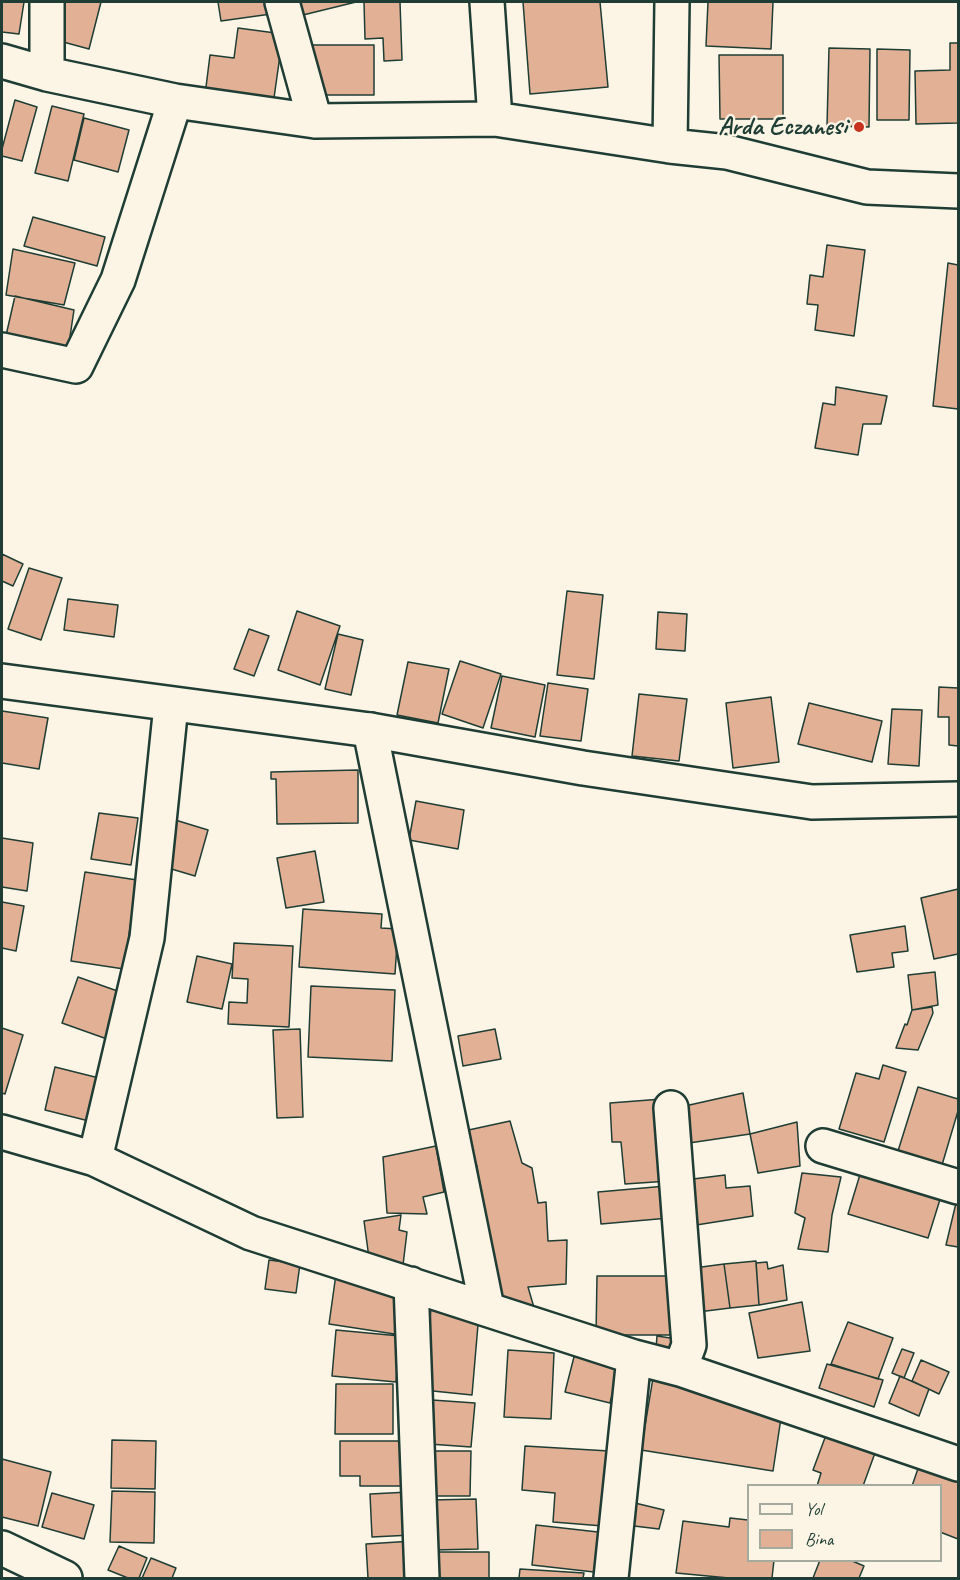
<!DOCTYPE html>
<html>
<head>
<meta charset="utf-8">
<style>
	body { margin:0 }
	#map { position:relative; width:960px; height:1580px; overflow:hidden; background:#fcf5e5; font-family:Caveat,sans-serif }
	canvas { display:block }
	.frame { position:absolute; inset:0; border:3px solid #1f3d34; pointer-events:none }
	.legend { position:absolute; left:747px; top:1484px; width:195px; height:78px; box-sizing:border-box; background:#fcf5e5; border:2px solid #a4ab9e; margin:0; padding:8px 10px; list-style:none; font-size:18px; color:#1f3d34 }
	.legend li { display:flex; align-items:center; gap:12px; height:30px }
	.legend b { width:30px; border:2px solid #a4ab9e }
</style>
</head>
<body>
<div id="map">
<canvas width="960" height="1580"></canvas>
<div class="frame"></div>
<ul class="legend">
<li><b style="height:8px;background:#fcf5e5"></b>Yol</li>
<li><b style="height:16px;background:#e2b094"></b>Bina</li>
</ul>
</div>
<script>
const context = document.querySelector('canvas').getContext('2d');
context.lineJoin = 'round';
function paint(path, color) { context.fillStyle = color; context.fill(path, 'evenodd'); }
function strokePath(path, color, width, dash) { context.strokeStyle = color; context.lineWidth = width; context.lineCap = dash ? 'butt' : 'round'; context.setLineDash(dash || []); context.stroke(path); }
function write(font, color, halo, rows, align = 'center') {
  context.font = font + ' Caveat,sans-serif'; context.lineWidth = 4.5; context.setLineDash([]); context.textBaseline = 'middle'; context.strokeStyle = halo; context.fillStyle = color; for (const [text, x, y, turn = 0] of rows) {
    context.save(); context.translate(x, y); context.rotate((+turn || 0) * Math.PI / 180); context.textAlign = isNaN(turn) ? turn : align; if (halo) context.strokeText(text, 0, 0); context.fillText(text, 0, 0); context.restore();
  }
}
const building = new Path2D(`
	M2 2H24L19 34 2 32Z
	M54 2H101L89 49 45 37Z
	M218 2H269L271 14 221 21Z
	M295 2H356L299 16Z
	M364 2H400L402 60 384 61 383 38 365 39Z
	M523 2H600L608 87 530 94Z
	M708 2H773L771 49 706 46Z
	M238 28 283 34 273 105 205 95 210 55 234 58Z
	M950 43H958V123L916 124 915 71 950 70Z
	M313 45H374V95H313Z
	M829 48 870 49 869 127 827 126Z
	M877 49 910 50 909 120H877Z
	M719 55H783V119H720Z
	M15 100 37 107 22 161 2 156V149Z
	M52 106 84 114 68 181 35 173Z
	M84 118 129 130 118 172 74 160Z
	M33 217 105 237 97 266 24 246Z
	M827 245 865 250 854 336 815 330 818 305 807 304 810 275 823 277Z
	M13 249 75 263 64 305 6 295Z
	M948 263 958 265V409L933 406Z
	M15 296 74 310 68 350 5 340Z
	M836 387 887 396 881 424H863L858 455 815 448 823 403 835 405Z
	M2 554 23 564 13 586 2 581Z
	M29 568 62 578 41 640 8 629Z
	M567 591 603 595 594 679 557 675Z
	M68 599 118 605 114 637 64 630Z
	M297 611 340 626 320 685 278 670Z
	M658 612 687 614 685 651 656 649Z
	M249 629 269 636 254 676 234 669Z
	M338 634 363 640 351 695 325 689Z
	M460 661 501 674 483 728 442 714Z
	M408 662 449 669 438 723 397 715Z
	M502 676 545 685 535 737 491 728Z
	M548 683 588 689 581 741 540 736Z
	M939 687 958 688V746L949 745V717H938Z
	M639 694 687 699 679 761 632 756Z
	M771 697 779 762 733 768 726 703Z
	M809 703 882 721 872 762 798 744Z
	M892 709 922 710 919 766 888 764Z
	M2 711 48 718 39 769 2 763Z
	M358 770V823L277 824 276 779H271V772Z
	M416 801 464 810 458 849 409 840Z
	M99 813 138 818 131 865 91 859Z
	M172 819 208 830 195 876 158 865Z
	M2 838 33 843 27 891 2 887Z
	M315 851 324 902 286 908 277 858Z
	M85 872 137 880 124 969 71 961Z
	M958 889V954L934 959 921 898Z
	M2 902 24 906 16 951 2 948Z
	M303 909 382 914 381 928 398 929 395 974 299 967Z
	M905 926 908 951 892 953 894 967 857 972 850 935Z
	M234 943 293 946 289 1027 228 1024 229 1002 247 1003 248 979 232 978Z
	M197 956 232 964 222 1009 187 1002Z
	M935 972 938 1005 912 1010 908 975Z
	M78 977 123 993 107 1039 62 1023Z
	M311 986 395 990 392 1061 308 1057Z
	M932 1007 933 1013 918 1050 896 1048 905 1024 907 1025 912 1010Z
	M2 1028 23 1035 5 1094 2 1093Z
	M300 1029 303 1117 277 1118 273 1030Z
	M495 1029 501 1059 463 1066 458 1036Z
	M883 1065 906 1072 884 1142 839 1129 856 1073 879 1079Z
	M55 1067 103 1079 93 1122 45 1110Z
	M918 1087 958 1099V1111L942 1165 898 1151Z
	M743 1093 750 1134 689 1143 685 1106Z
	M662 1099 669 1181 625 1184 621 1142H612L610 1103Z
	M510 1121 522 1163 532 1168 538 1203 546 1202 548 1241 567 1240 566 1284 528 1287 535 1311 487 1290 488 1257 477 1166 467 1167 464 1131Z
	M797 1122 800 1166 758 1173 750 1134Z
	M436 1146 444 1192 423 1197 427 1214 387 1213 383 1157Z
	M862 1168 942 1193 928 1238 848 1214Z
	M802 1173 841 1177 832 1215 828 1252 798 1249 805 1218 795 1213Z
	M725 1175 726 1188 750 1186 753 1216 690 1226 685 1180Z
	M666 1186 669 1218 601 1224 598 1192Z
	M956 1203 958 1204V1247L946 1245Z
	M401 1215 399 1230 407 1232 403 1265 369 1258 364 1221Z
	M269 1260 300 1264 296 1293 265 1289Z
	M756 1261 759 1305 730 1308 724 1264Z
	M767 1262 768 1269 783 1265 787 1300 759 1305 756 1263Z
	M724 1264 730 1308 698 1312 694 1268Z
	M336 1274 409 1286 401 1335 329 1324Z
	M597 1276H675L674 1335H596Z
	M802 1302 810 1351 758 1358 749 1313Z
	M431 1308 479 1313 472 1395 423 1390Z
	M848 1322 893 1338 878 1379 831 1364Z
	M336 1330 400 1336 396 1382 332 1376Z
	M657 1336 677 1339 675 1351 656 1349Z
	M902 1349 914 1353 904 1378 892 1373Z
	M508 1350 554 1353 551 1419 504 1417Z
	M575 1353 620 1364 610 1403 565 1392Z
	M921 1360 949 1372 939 1394 912 1381Z
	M827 1364 883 1380 874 1407 819 1388Z
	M900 1376 929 1389 919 1416 889 1403Z
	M653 1378 730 1397 763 1408 762 1415 781 1418 773 1471 641 1450Z
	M336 1384H393V1434H335Z
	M432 1400 475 1403 471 1447 429 1444Z
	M826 1435 875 1453 863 1486H817L821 1473 813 1470Z
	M112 1440 156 1441 155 1489 111 1488Z
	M340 1441H409L408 1486H360V1476H340Z
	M525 1446 609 1451 603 1526 553 1522 555 1493 522 1490Z
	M431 1451H471L470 1496H430Z
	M2 1459 51 1472 38 1526 2 1517Z
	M921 1460 958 1474V1539L940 1532V1486H912Z
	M112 1491 155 1492 154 1543 110 1542Z
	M409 1492 412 1535 372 1537 370 1494Z
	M52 1493 94 1505 84 1539 42 1527Z
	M476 1499 478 1549 433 1550 431 1500Z
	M635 1503 664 1510 659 1529 634 1526Z
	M730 1518 748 1520V1560H774L772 1578H729L676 1573 683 1521 729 1527Z
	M536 1525 598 1532 594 1572 532 1565Z
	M413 1541 415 1578H368L366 1544Z
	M119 1546 147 1558 139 1578H128L108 1570Z
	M433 1552H489V1578H434Z
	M151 1558 176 1568 172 1578H142Z
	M820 1560H850L864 1566 859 1578H813Z
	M520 1569 584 1573 583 1578H519Z`);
const minor = new Path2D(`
	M47 2V74
	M282 2 315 121
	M487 2 495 119
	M2 61 47 74 175 101 315 121 495 119 670 146 727 152 867 187 958 191
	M670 146 672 2
	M2 350 76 366 118 280 175 101
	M370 730 487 1308
	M671 1108 689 1345 680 1369
	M2 1132 95 1159 251 1233 634 1357 680 1369 958 1464
	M823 1146 958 1187
	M95 1159 147 938 171 705
	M411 1284 422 1578
	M2 1548 65 1578
	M611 1578 634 1357`);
const major = new Path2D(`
	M2 681 370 730 583 768 812 802 958 799`);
const markers = [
	[859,127,6,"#c8321e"]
];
const poiNames = [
	["Arda Eczanesi",847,127]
];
paint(building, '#e2b094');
strokePath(building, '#1f3d34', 1.5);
strokePath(minor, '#1f3d34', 38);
strokePath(major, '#1f3d34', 38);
strokePath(minor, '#fcf5e5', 33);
strokePath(major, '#fcf5e5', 33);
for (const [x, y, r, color] of markers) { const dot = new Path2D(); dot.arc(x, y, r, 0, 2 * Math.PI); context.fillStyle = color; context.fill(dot); strokePath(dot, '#fcf5e5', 2); }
write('bold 26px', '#1f3d34', '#fcf5e5', poiNames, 'right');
</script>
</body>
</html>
